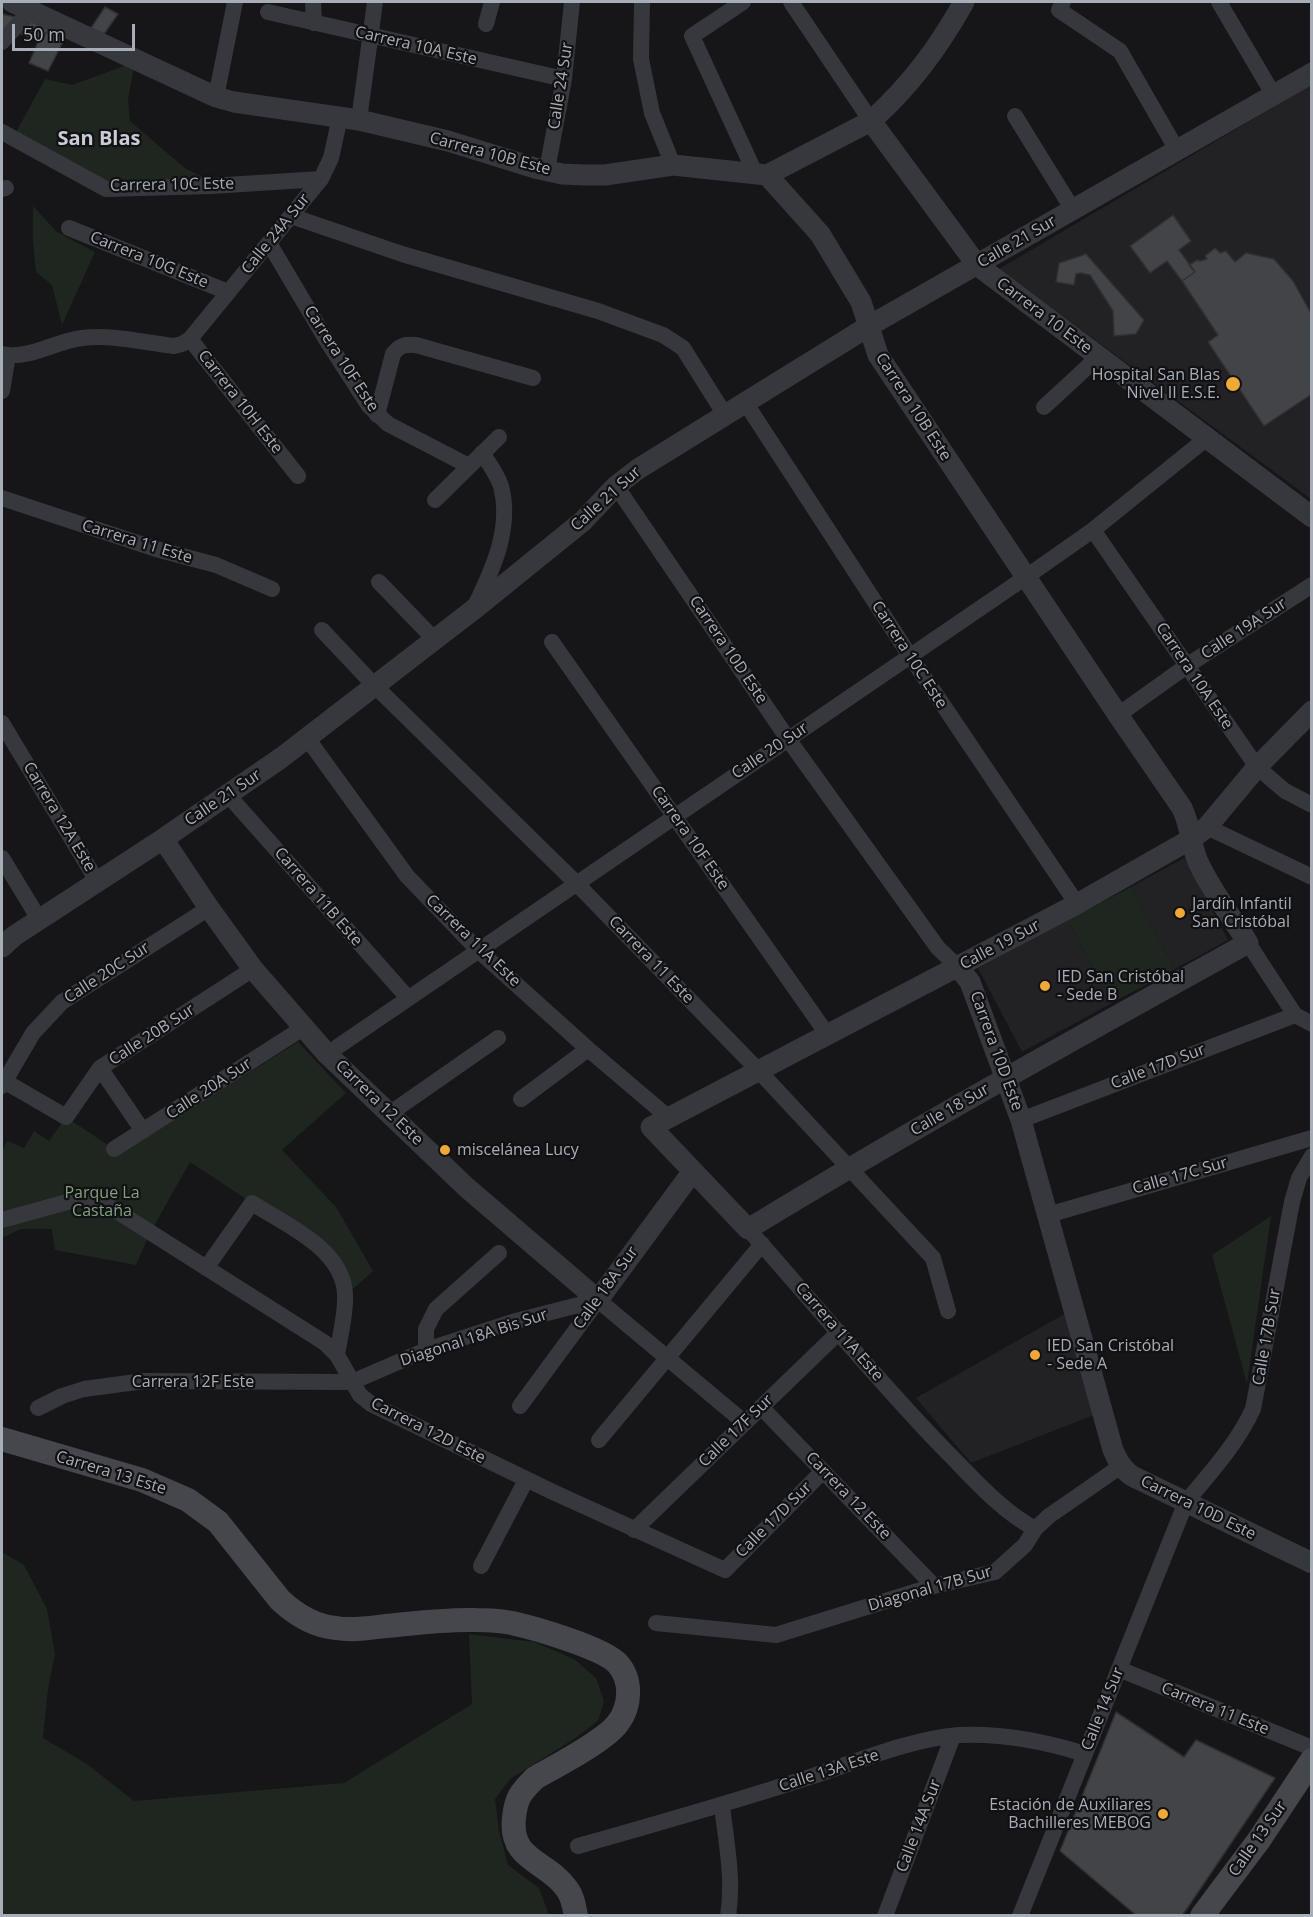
<!DOCTYPE html>
<html>
<head>
<meta charset="utf-8">
<style>
	body { margin:0 }
	#map { position:relative; width:1313px; height:1917px; overflow:hidden; background:#161618; font-family:"Open Sans",sans-serif }
	canvas { display:block }
	.frame { position:absolute; inset:0; border:3px solid #a8aeb8; pointer-events:none }
	.scale { position:absolute; left:12px; top:24px; width:123px; height:27px; box-sizing:border-box; border:3px solid #a8aeb8; border-top:0; padding-left:8px; font-size:18px; line-height:21px; white-space:nowrap; color:#a8aeb8; -webkit-text-stroke:4px #111113; paint-order:stroke }
</style>
</head>
<body>
<div id="map">
<canvas width="1313" height="1917"></canvas>
<div class="frame"></div>
<div class="scale">50 m</div>
</div>
<script>
const context = document.querySelector('canvas').getContext('2d');
context.lineJoin = 'round';
function paint(path, color) { context.fillStyle = color; context.fill(path, 'evenodd'); }
function strokePath(path, color, width, dash) { context.strokeStyle = color; context.lineWidth = width; context.lineCap = dash ? 'butt' : 'round'; context.setLineDash(dash || []); context.stroke(path); }
function write(font, color, halo, rows, align = 'center') {
  context.font = font + ' "Open Sans",sans-serif'; context.lineWidth = 4.5; context.setLineDash([]); context.textBaseline = 'middle'; context.strokeStyle = halo; context.fillStyle = color; for (const [text, x, y, turn = 0] of rows) {
    context.save(); context.translate(x, y); context.rotate((+turn || 0) * Math.PI / 180); context.textAlign = isNaN(turn) ? turn : align; if (halo) context.strokeText(text, 0, 0); context.fillText(text, 0, 0); context.restore();
  }
}
const built = new Path2D(`
	M1311 85V499L999 269Z
	M1184 858 1228 940 1175 969 1131 887Z
	M1068 920 1112 1003 1022 1052 978 968Z
	M1068 1312 1094 1415 971 1463 916 1398Z`);
const green = new Path2D(`
	M135 62 128 99 130 121 186 169 212 181 100 182 14 136 45 79 72 85Z
	M33 206 57 232 95 252 62 325 52 285 36 272 33 242Z
	M1131 887 1175 969 1112 1003 1068 920Z
	M298 1042 346 1093 282 1150 336 1207 373 1271 345 1296 337 1267 252 1203 190 1162 150 1233 136 1265 55 1250 52 1229H21L2 1238V1152L7 1141 24 1148 34 1131 49 1141 66 1117 114 1149 124 1151Z
	M1271 1216 1247 1384 1212 1255Z
	M2 1552 24 1565 47 1609 55 1654 48 1689 43 1738 87 1764 134 1801 344 1783 472 1704 469 1634 534 1642 574 1659 596 1678 604 1701 598 1721 574 1739 510 1779 495 1799 499 1831 508 1865 539 1888 549 1915H2Z`);
const building = new Path2D(`
	M105 7 118 14 104 34 91 28Z
	M2 14 15 17 2 33Z
	M32 20 50 29 38 42 21 34Z
	M50 29 66 36 48 71 29 63 38 42Z
	M1173 215 1191 241 1179 250 1195 272 1182 281 1167 261 1150 273 1130 246Z
	M1215 248 1220 253 1226 251 1235 262 1246 253 1274 259 1293 281 1312 315V394L1264 426 1208 342 1218 335 1182 281 1195 272 1189 265 1197 260 1200 261 1207 259 1205 256Z
	M1086 254 1144 320 1136 334 1114 336 1113 311 1090 275 1081 273 1076 274 1074 285 1056 282 1059 263Z
	M1116 1712 1184 1757 1196 1740 1275 1778 1182 1916H1137L1060 1851Z`);
const minor = new Path2D(`
	M313 2 314 23
	M642 2 641 59 652 113 673 165
	M743 2 692 36 756 175
	M791 2 871 121
	M1063 2 1059 10 1120 51 1177 150
	M1219 2 1273 94
	M268 12 564 79
	M486 24 492 2
	M2 42 31 10
	M216 97 235 2
	M1015 116 1073 210
	M359 120 375 2
	M2 132 106 189 211 186 321 179
	M547 170 564 79 572 2
	M2 189 6 188
	M291 216 402 254 598 311 663 335 683 348 725 415
	M69 228 228 292
	M269 243 327 341 369 406 388 424 469 466
	M190 339 298 476
	M2 354C30 360 55 341 82 338 112 334 145 343 174 346L182 344 190 339 321 179 331 158 340 117
	M2 391 8 355
	M745 402 910 656 1077 904
	M1044 407 1098 357
	M377 415 393 354C400 345 405 344 416 345L533 378
	M616 486 788 739 938 948 958 967
	M2 498 156 549 216 565 272 589
	M435 500 499 437
	M1093 530 1257 767 1285 791 1312 805
	M379 582 435 640
	M475 606C493 569 512 528 501 486 497 474 489 463 482 453
	M322 630 374 685 576 883 758 1070 933 1258 948 1311
	M552 642 827 1034
	M1118 715 1188 665 1312 585
	M2 723 97 881
	M307 738 407 876 478 950 588 1049 668 1117
	M228 795 408 998
	M1207 827 1312 877
	M2 858 39 919
	M1248 943 1295 1015 1312 1024
	M327 1054 1026 577 1093 530 1207 438
	M100 1068 143 1131
	M4 1081 66 1117 100 1068 253 969
	M2 1086 33 1033 62 1002 209 908
	M521 1099 588 1049
	M389 1114 498 1038
	M1021 1120 1295 1015
	M114 1149 303 1028
	M1048 1215 1312 1138
	M2 1220 78 1199 104 1203 325 1343 337 1355 360 1395 371 1404 555 1493 725 1570 823 1471
	M748 1229C814 1303 877 1380 946 1451 974 1479 1000 1510 1035 1529
	M206 1268 252 1203C286 1225 344 1249 345 1295 346 1314 340 1336 337 1355
	M598 1300 745 1423
	M426 1350V1329L436 1309 499 1253
	M520 1406 598 1300
	M761 1407 934 1586
	M38 1408 62 1396 84 1389 144 1381 352 1382 426 1350 512 1322 598 1300
	M599 1440 762 1244
	M634 1530 839 1332
	M481 1566 526 1480
	M656 1623 776 1635 934 1586 995 1572 1025 1545 1035 1529 1049 1516 1121 1466
	M1119 1669 1312 1748
	M722 1806C726 1841 734 1880 728 1916
	M578 1846C656 1824 733 1802 810 1777 856 1762 910 1739 959 1735 1002 1733 1044 1741 1085 1754
	M885 1916 953 1736
	M1020 1916 1186 1502C1210 1473 1237 1444 1253 1409L1292 1202 1299 1178 1312 1156`);
const tertiary = new Path2D(`
	M12 2 216 97 234 102 359 120 448 141 535 168 562 174 585 175H605L673 165 767 175 871 121C911 85 938 48 964 2
	M871 121 977 265 1312 517
	M767 175 820 234 861 302 878 355 1118 715 1182 808C1191 827 1190 843 1198 862 1211 890 1231 916 1248 943 1080 1036 912 1129 748 1229L651 1127 1077 904 1191 839 1207 827 1257 767 1312 711
	M163 839 209 908 253 969 327 1054 466 1187 598 1300 693 1171
	M2 947 14 936 163 839 281 758 473 610 583 521 616 486 638 469 869 326 1312 73
	M958 967 970 982 1021 1120 1113 1450C1118 1461 1122 1469 1132 1476L1312 1563`);
const secondary = new Path2D(`
	M2 1439 142 1480 188 1500 218 1522 280 1600C296 1615 314 1626 336 1628 352 1631 369 1628 386 1626 416 1623 446 1619 476 1620 488 1620 501 1621 512 1623 534 1628 604 1648 618 1664 632 1680 631 1706 618 1723 605 1741 556 1766 535 1778 520 1793 516 1798 514 1818 509 1861 548 1861 567 1889 573 1897 574 1906 576 1916
	M1202 1916 1259 1840 1312 1760`);
const markers = [
	[1233,384,8,"#efa937"],
	[1180,913,6,"#efa937"],
	[1045,986,6,"#efa937"],
	[445,1150,6,"#efa937"],
	[1035,1355,6,"#efa937"],
	[1163,1814,6,"#efa937"]
];
const streetNames = [
	["Carrera 10A Este",416,46,13],
	["Calle 24 Sur",561,86,-81],
	["Carrera 10B Este",490,154,15],
	["Carrera 10C Este",172,185,-1],
	["Calle 24A Sur",276,234,-51],
	["Calle 21 Sur",1017,242,-30],
	["Carrera 10G Este",149,260,22],
	["Carrera 10 Este",1044,316,37],
	["Carrera 10F Este",341,359,57],
	["Carrera 10H Este",240,402,52],
	["Carrera 10B Este",913,407,57],
	["Calle 21 Sur",606,499,-42],
	["Carrera 11 Este",137,542,17],
	["Calle 19A Sur",1244,629,-33],
	["Carrera 10D Este",728,650,56],
	["Carrera 10C Este",909,655,57],
	["Carrera 10A Este",1194,676,56],
	["Calle 20 Sur",770,751,-34],
	["Calle 21 Sur",223,798,-34],
	["Carrera 12A Este",59,817,59],
	["Carrera 10F Este",690,838,55],
	["Carrera 11B Este",318,897,49],
	["Carrera 11A Este",473,941,44],
	["Calle 19 Sur",1000,945,-28],
	["Carrera 11 Este",651,960,46],
	["Calle 20C Sur",107,973,-33],
	["Calle 20B Sur",152,1035,-33],
	["Carrera 10D Este",996,1051,70],
	["Calle 17D Sur",1158,1067,-21],
	["Calle 20A Sur",209,1089,-33],
	["Carrera 12 Este",379,1103,44],
	["Calle 18 Sur",950,1110,-30],
	["Calle 17C Sur",1180,1176,-16],
	["Calle 18A Sur",606,1288,-54],
	["Carrera 11A Este",839,1332,49],
	["Calle 17B Sur",1267,1337,-80],
	["Diagonal 18A Bis Sur",474,1338,-18],
	["Carrera 12F Este",193,1382],
	["Carrera 12D Este",428,1431,27],
	["Calle 17F Sur",736,1431,-44],
	["Carrera 13 Este",111,1473,17],
	["Carrera 12 Este",848,1496,46],
	["Carrera 10D Este",1198,1508,26],
	["Calle 17D Sur",774,1520,-45],
	["Diagonal 17B Sur",930,1589,-16],
	["Calle 14 Sur",1103,1709,-68],
	["Carrera 11 Este",1215,1709,22],
	["Calle 13A Este",829,1771,-18],
	["Calle 14A Sur",919,1826,-69],
	["Calle 13 Sur",1258,1839,-55]
];
const poiNames = [
	["Hospital San Blas",1220,375,"right"],
	["Nivel II E.S.E.",1220,393,"right"],
	["Jardín Infantil",1192,904],
	["San Cristóbal",1192,922],
	["IED San Cristóbal",1057,977],
	["- Sede B",1057,995],
	["miscelánea Lucy",457,1150],
	["IED San Cristóbal",1047,1346],
	["- Sede A",1047,1364],
	["Estación de Auxiliares",1151,1805,"right"],
	["Bachilleres MEBOG",1151,1823,"right"]
];
const parkNames = [
	["Parque La",102,1193],
	["Castaña",102,1211]
];
const quarterNames = [
	["San Blas",99,139]
];
paint(built, '#222225');
paint(green, '#1e261f');
paint(building, '#424448');
strokePath(building, '#303034', 1.5);
strokePath(minor, '#37383d', 16);
strokePath(tertiary, '#37383d', 21);
strokePath(secondary, '#45474d', 24);
for (const [x, y, r, color] of markers) { const dot = new Path2D(); dot.arc(x, y, r, 0, 2 * Math.PI); context.fillStyle = color; context.fill(dot); strokePath(dot, '#111113', 2); }
write('16px', '#a8aeb8', '#111113', streetNames);
write('16px', '#a8aeb8', '#111113', poiNames, 'left');
write('16px', '#80a280', '#111113', parkNames);
write('bold 20px', '#c9ccd4', '#111113', quarterNames);
</script>
</body>
</html>
